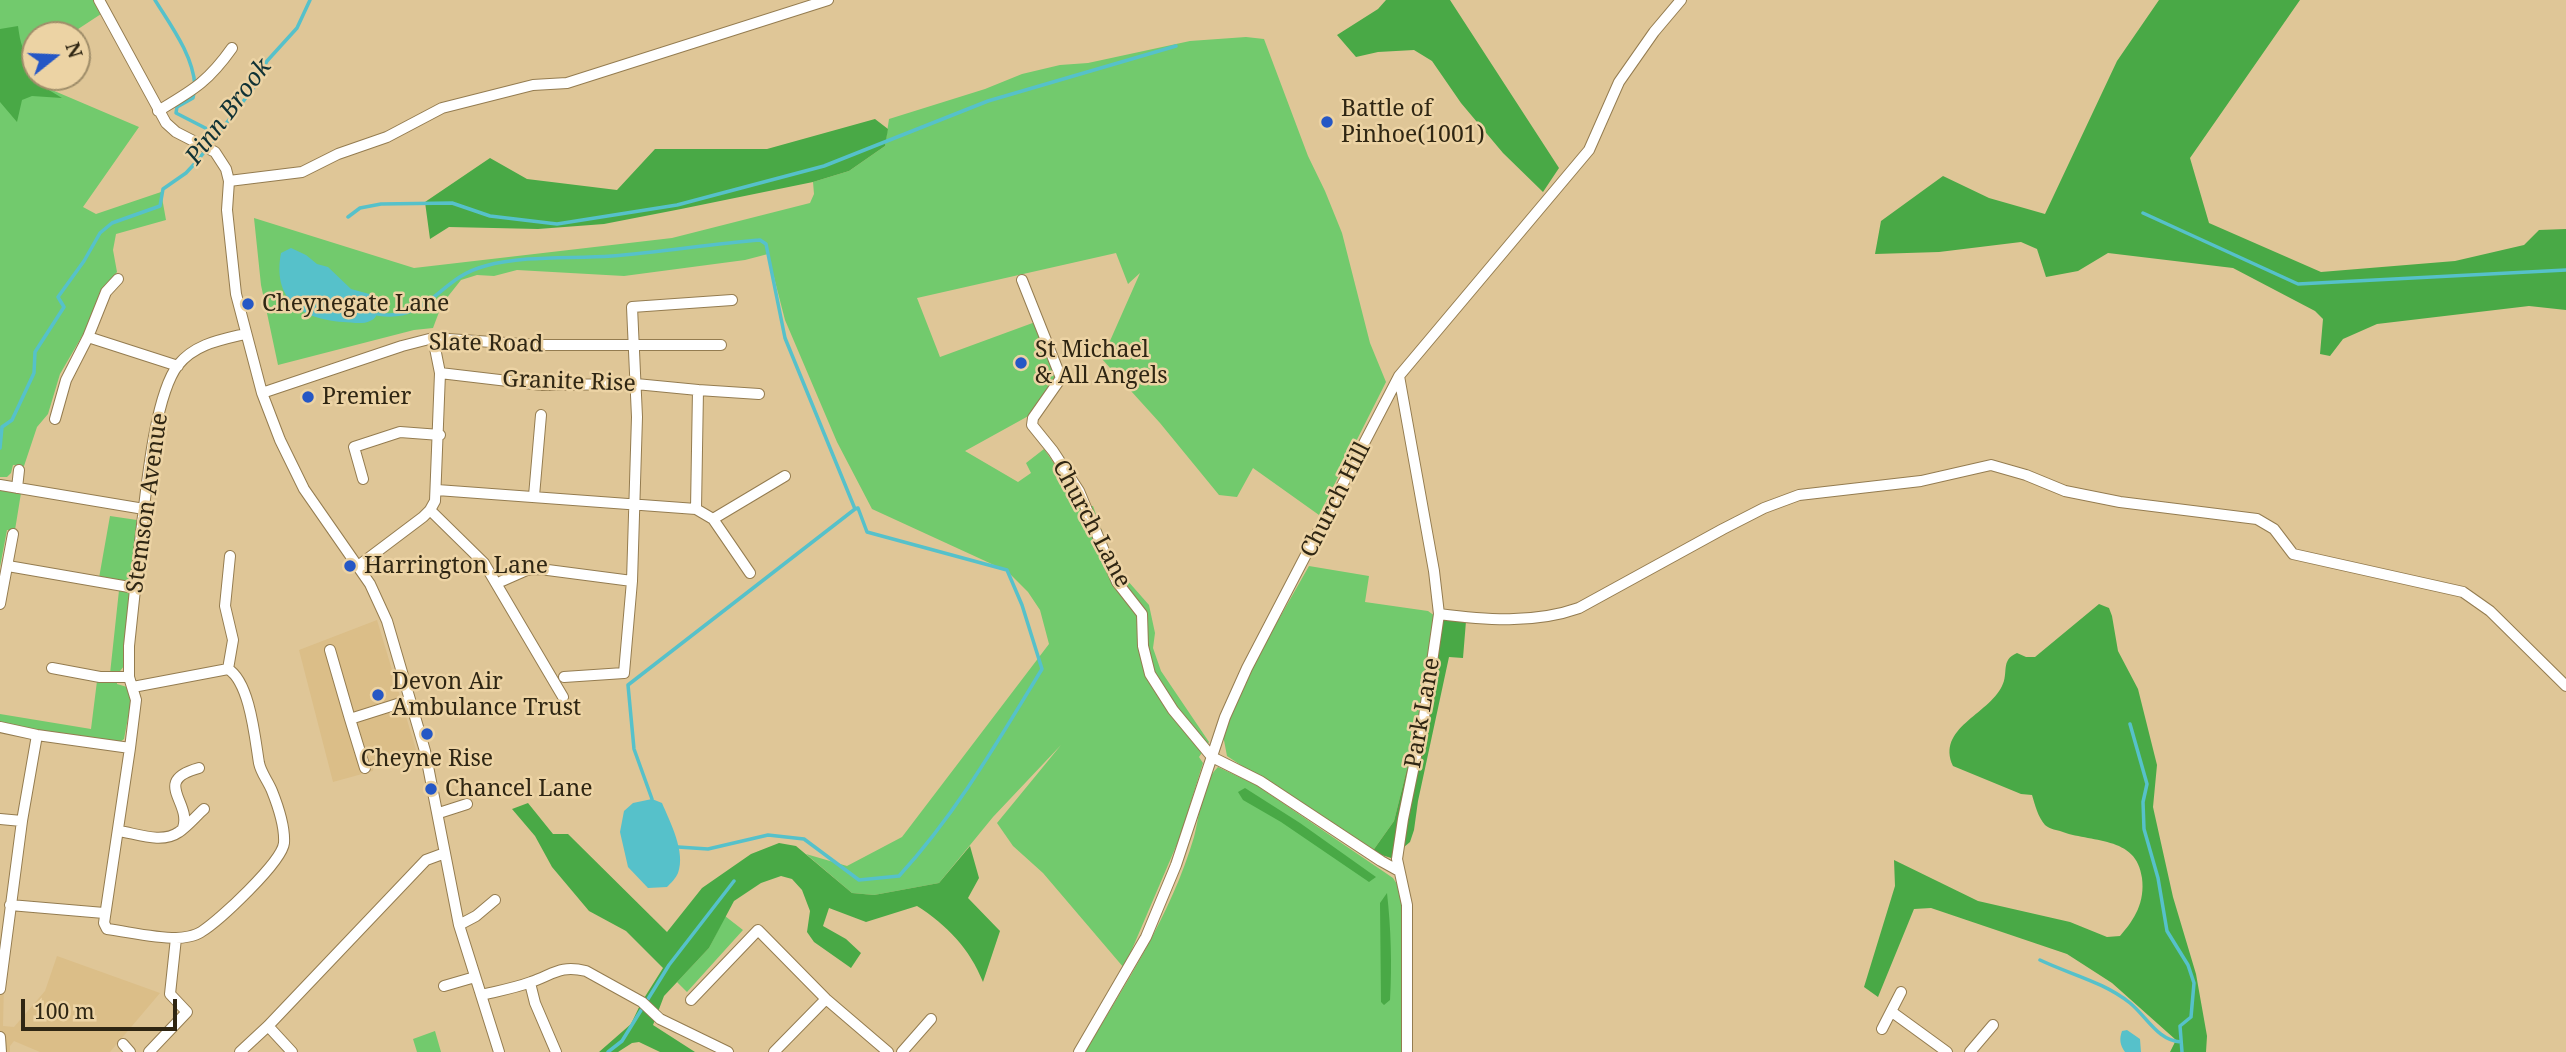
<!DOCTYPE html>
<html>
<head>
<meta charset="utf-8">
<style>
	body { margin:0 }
	#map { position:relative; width:2566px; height:1052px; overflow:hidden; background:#dfc697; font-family:"Noto Serif",serif }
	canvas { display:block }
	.north { position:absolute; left:21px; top:21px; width:70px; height:70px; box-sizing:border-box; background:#ecd3a4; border:2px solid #a08e6a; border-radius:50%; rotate:72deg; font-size:19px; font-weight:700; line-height:28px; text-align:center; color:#2f2613 }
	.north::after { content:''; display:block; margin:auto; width:24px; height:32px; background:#2557c5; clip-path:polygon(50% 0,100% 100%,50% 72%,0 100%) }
	.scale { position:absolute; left:21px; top:999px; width:156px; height:32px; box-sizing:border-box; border:4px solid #2f2613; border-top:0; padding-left:9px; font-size:21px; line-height:24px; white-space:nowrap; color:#2f2613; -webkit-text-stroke:5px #ecd3a4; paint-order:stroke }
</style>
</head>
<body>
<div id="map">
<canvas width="2566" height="1052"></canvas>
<div class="north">N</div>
<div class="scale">100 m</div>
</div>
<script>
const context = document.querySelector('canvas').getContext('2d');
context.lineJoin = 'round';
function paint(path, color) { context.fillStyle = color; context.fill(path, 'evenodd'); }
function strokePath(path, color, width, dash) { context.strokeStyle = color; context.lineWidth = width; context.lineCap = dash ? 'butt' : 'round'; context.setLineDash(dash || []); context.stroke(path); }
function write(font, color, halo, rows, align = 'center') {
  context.font = font + ' "Noto Serif",serif'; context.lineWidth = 5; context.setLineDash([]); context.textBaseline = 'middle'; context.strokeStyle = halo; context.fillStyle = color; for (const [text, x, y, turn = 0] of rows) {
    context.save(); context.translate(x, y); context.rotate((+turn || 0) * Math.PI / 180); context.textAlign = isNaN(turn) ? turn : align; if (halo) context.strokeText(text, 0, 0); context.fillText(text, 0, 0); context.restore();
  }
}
const built = new Path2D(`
	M377 620 417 753 373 768V771L333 782 299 650Z
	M57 956 160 993 110 1052H40L14 1041 10 1046V1052H0V982L4 983 3 1026 14 1027 45 991Z`);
const green = new Path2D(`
	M0 0H93L101 14 69 35H35V77H49L45 87 139 127 83 207 96 214 161 192 166 220 116 234 113 250 117 272 99 295 85 331 60 374 48 414 37 427 24 466 13 465 11 473 7 477H0Z
	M1246 37 1264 39 1308 156 1325 191 1342 233 1370 343 1386 382 1319 515 1253 468 1237 497 1219 495 1160 423 1102 359 1140 273 1128 284 1116 253 917 298 940 357 1038 321 1061 378 1032 414 965 451 1018 482 1031 473 1026 463 1044 449 1084 506H1093L1110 554 1127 580 1149 605 1155 633 1153 648 1161 671 1209 742 1199 757 1203 763 1180 837 1124 968 1043 873 1013 846 997 823 1061 745 993 817 939 883 874 895 852 893 806 854 847 866 902 837 1049 644 1040 610 1028 592 1007 571 872 509 837 442 785 320 768 254 745 260 624 276 517 270 494 276 477 275 461 280 442 304 433 328 414 330 278 365 261 285 254 218 414 268 672 238 810 203 814 194 813 182 849 171 885 146 889 119 985 89 1022 74 1060 65 1088 63 1190 41Z
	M0 490 21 493 15 530H7L0 567Z
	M110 516 137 520 124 666 117 675V684L127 687 132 696 124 739 120 742 55 733 0 722V714L91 729 97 681 109 683 120 581 99 578Z
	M1309 566 1369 576 1365 602 1428 611 1435 616 1418 725 1394 821 1372 852 1227 756 1223 735 1251 668Z
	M1218 767 1256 785 1393 878 1400 889 1402 907 1403 1052H1085C1126 983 1171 915 1194 837 1200 816 1201 783 1218 767Z
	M725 916 743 930 687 992 677 982 709 948Z
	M435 1031 441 1052H417L413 1039Z`);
const forest = new Path2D(`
	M1386 0H1450L1559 168 1543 192 1503 153 1461 103 1432 61 1414 50 1378 52 1356 57 1337 35 1378 9Z
	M2159 0H2300L2190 158 2209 223 2321 272 2455 261 2524 245 2539 230 2566 229V310L2529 306 2377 324 2343 339 2330 356 2320 354 2323 319 2315 311 2233 268 2108 253 2078 271 2046 277 2037 249 2021 242 1939 252 1875 254 1881 221 1943 176 1989 198 2045 214 2117 61Z
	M18 26C20 42 23 55 35 67V77H41L44 87 62 98 32 96 22 100 17 122 0 102V29Z
	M875 119 888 129 885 146 849 171 813 182 681 209 604 224 538 229 449 227 430 239 425 202 490 158 527 179 617 190 655 149H767Z
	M2099 604 2109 608 2112 616 2118 651 2138 689 2157 765 2153 807 2173 897 2196 974 2207 1036 2206 1052H2170L2176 1040 2112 983 2067 954 1931 908 1914 909 1878 997 1864 987 1895 886 1894 860 1978 901 2070 922 2107 937 2120 936C2135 919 2145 902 2142 878 2137 835 2090 843 2060 831 2055 830 2048 828 2045 825 2038 817 2035 805 2032 795L2021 794 1953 766C1936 728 1988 715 2002 686 2009 673 2000 660 2017 653L2026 657H2035Z
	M1435 616 1466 621 1463 658 1449 657 1418 801 1414 830 1410 842 1391 858 1372 852 1394 821 1418 725Z
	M1245 788 1300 823 1376 877 1369 882 1281 822 1243 800 1238 792Z
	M528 803 553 834H568L667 932 702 888 751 854 779 843 796 846 852 893 874 895 939 883 970 846 979 878 968 898 1000 931 983 982C970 949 947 925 917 906L866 922 829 908 823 926 846 939 861 953 851 968 814 942 807 932 810 911 802 890 792 879 781 876 761 883 734 901 709 948 664 996 653 1025 695 1052H660L639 1042 632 1043 618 1052H599L631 1024 641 1003 663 968 626 931 589 911 552 867 535 836 512 809Z
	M1387 893C1391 929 1392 964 1390 1000L1384 1005 1381 1002 1380 903Z`);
const water = new Path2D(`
	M291 248 306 255 317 264 328 267 351 289 373 295 380 303C378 311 378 318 370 321 362 325 351 322 343 322 301 319 272 299 281 253Z
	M652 799 662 803C670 822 686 852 678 873 676 878 671 883 667 887L648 888 628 867 620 832 624 811 633 803Z
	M2127 1030 2140 1039 2141 1052H2125C2120 1045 2119 1039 2122 1031Z`);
const stream = new Path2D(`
	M155 0C171 26 193 55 195 86
	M194 93 193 98 177 107 176 113 217 134
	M2143 213 2298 284 2566 270
	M348 217 360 208 381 204 452 203 490 216 557 224 677 205 824 166 988 101 1176 46
	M378 314C430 322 438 278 485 266 525 255 571 259 612 256 661 252 711 244 760 240L766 244 785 338 855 509 858 508 867 532 1007 570 1022 605 1042 669C998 741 956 814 899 876L859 880 804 839 768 835 708 849 678 847
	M0 448 2 427 12 420 34 373 35 352 64 307 58 297 84 261 100 233 112 223 160 206 163 189 186 173 198 160 255 86 267 61 297 28 310 0
	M2130 724 2147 784 2143 802 2144 829 2158 878 2167 931 2188 965 2194 983 2191 1017 2180 1026 2182 1052
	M652 799 634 749 628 685 855 509
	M2040 960C2069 974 2104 982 2130 1003 2147 1017 2158 1041 2181 1042
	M608 1052 622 1041 669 965 734 881`);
const minor = new Path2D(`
	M99 0 166 123 176 132 215 152 226 169 229 181 227 210 236 294 262 393 280 440 304 489 370 584 387 621 425 751 459 925 499 1052
	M158 111C193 90 208 82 232 48
	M229 181 302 172 338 154 387 137 442 108 533 85 567 83 828 0
	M118 279 106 292 88 337 178 366
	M1022 280 1061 378 1033 418 1032 425 1053 451 1079 491 1117 582 1142 614 1143 646 1150 674 1173 710 1212 757 1260 781 1381 861 1399 871
	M440 373 542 385 636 384 698 390
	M1399 376 1434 571 1439 614 1424 717 1403 819 1397 859 1407 905V1052
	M262 393 402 346 433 338 536 345H721
	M55 419 66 380 88 337
	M363 479 354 447 400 432 440 435
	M0 485 144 509
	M17 488 19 470
	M437 490 696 509 713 519 750 573
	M534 496 541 415
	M696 509 698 390 759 394
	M430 510 484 563 563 697
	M713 519 785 476
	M8 566 135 588
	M358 566 423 517 430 510 435 501 440 373 433 338
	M502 581 527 570 540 569 632 581
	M0 604 13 534
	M1439 614C1485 620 1534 624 1579 608L1723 529 1764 508 1799 495 1921 481 1991 465 2026 475 2065 491 2120 502 2257 519 2274 529 2293 554 2463 592 2490 611 2566 686
	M330 650 350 719
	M52 668 100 677H129
	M228 669 233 640 225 606 230 556
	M564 677 624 673 632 581 637 417 632 307 732 300
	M133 687 228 669
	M0 727 37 735 130 748 136 700 129 677V646C133 608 137 570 141 533 146 493 154 396 178 365 195 344 220 340 245 334
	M130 748 104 923 107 929C129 932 153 938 176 938 183 938 195 936 201 932 219 921 282 862 284 843 285 827 278 806 272 791 268 781 261 773 259 763 255 739 250 682 228 669
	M365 768 350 719 410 700
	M439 813 467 804
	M0 819 22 821
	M183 828C192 802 151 781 199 768
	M119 831C138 834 162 844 179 832 188 826 196 816 204 809
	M10 905 104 913
	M459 925 476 916 495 900
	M530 983 535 1003 556 1052
	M444 986 475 977
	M0 989 22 821 37 735
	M481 995C498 991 515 988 531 982 554 974 560 965 586 971L642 1002 660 1019 728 1052
	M691 1000 758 930 826 999 888 1052
	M1892 1012 1947 1052
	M268 1026 292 1052
	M1882 1029 1901 992
	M0 1037 1 1052
	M123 1044 130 1052
	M149 1052 187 1012 170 994 176 938
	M240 1052 268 1026 426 860 445 853
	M774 1052 826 999
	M902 1052 931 1019
	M1079 1052 1146 937 1176 865 1225 717 1247 668 1399 376 1589 150 1619 82 1654 32 1681 0
	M1970 1052 1993 1025`);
const markers = [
	[1327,122,7,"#2557c5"],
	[248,304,7,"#2557c5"],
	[1021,363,7,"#2557c5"],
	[308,397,7,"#2557c5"],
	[350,566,7,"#2557c5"],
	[378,695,7,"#2557c5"],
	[427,734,7,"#2557c5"],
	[431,789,7,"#2557c5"]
];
const poiNames = [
	["Battle of",1341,109],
	["Pinhoe(1001)",1341,135],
	["Cheynegate Lane",262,304],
	["St Michael",1035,350],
	["& All Angels",1035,376],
	["Premier",322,397],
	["Harrington Lane",364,566],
	["Devon Air",392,682],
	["Ambulance Trust",392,708],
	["Cheyne Rise",427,759,"center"],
	["Chancel Lane",445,789]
];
const streetNames = [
	["Slate Road",486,344,1],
	["Granite Rise",569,382,2],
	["Church Hill",1336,500,-63],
	["Stemson Avenue",148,503,-82],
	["Church Lane",1091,524,62],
	["Park Lane",1423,713,-80]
];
const waterNames = [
	["Pinn Brook",229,112,-53]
];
paint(built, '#dbbe88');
paint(green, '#72ca6d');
paint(forest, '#49a946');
paint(water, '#56c1ca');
strokePath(stream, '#56c1ca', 3.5);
strokePath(minor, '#947c50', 12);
strokePath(minor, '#fff', 10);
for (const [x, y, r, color] of markers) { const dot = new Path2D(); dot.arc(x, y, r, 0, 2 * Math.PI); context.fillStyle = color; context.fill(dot); strokePath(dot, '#ecd3a4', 2.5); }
write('23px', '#2f2613', '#ecd3a4', poiNames, 'left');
write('23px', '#2f2613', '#ecd3a4', streetNames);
write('italic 24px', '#103235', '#ecd3a4', waterNames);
</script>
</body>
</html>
